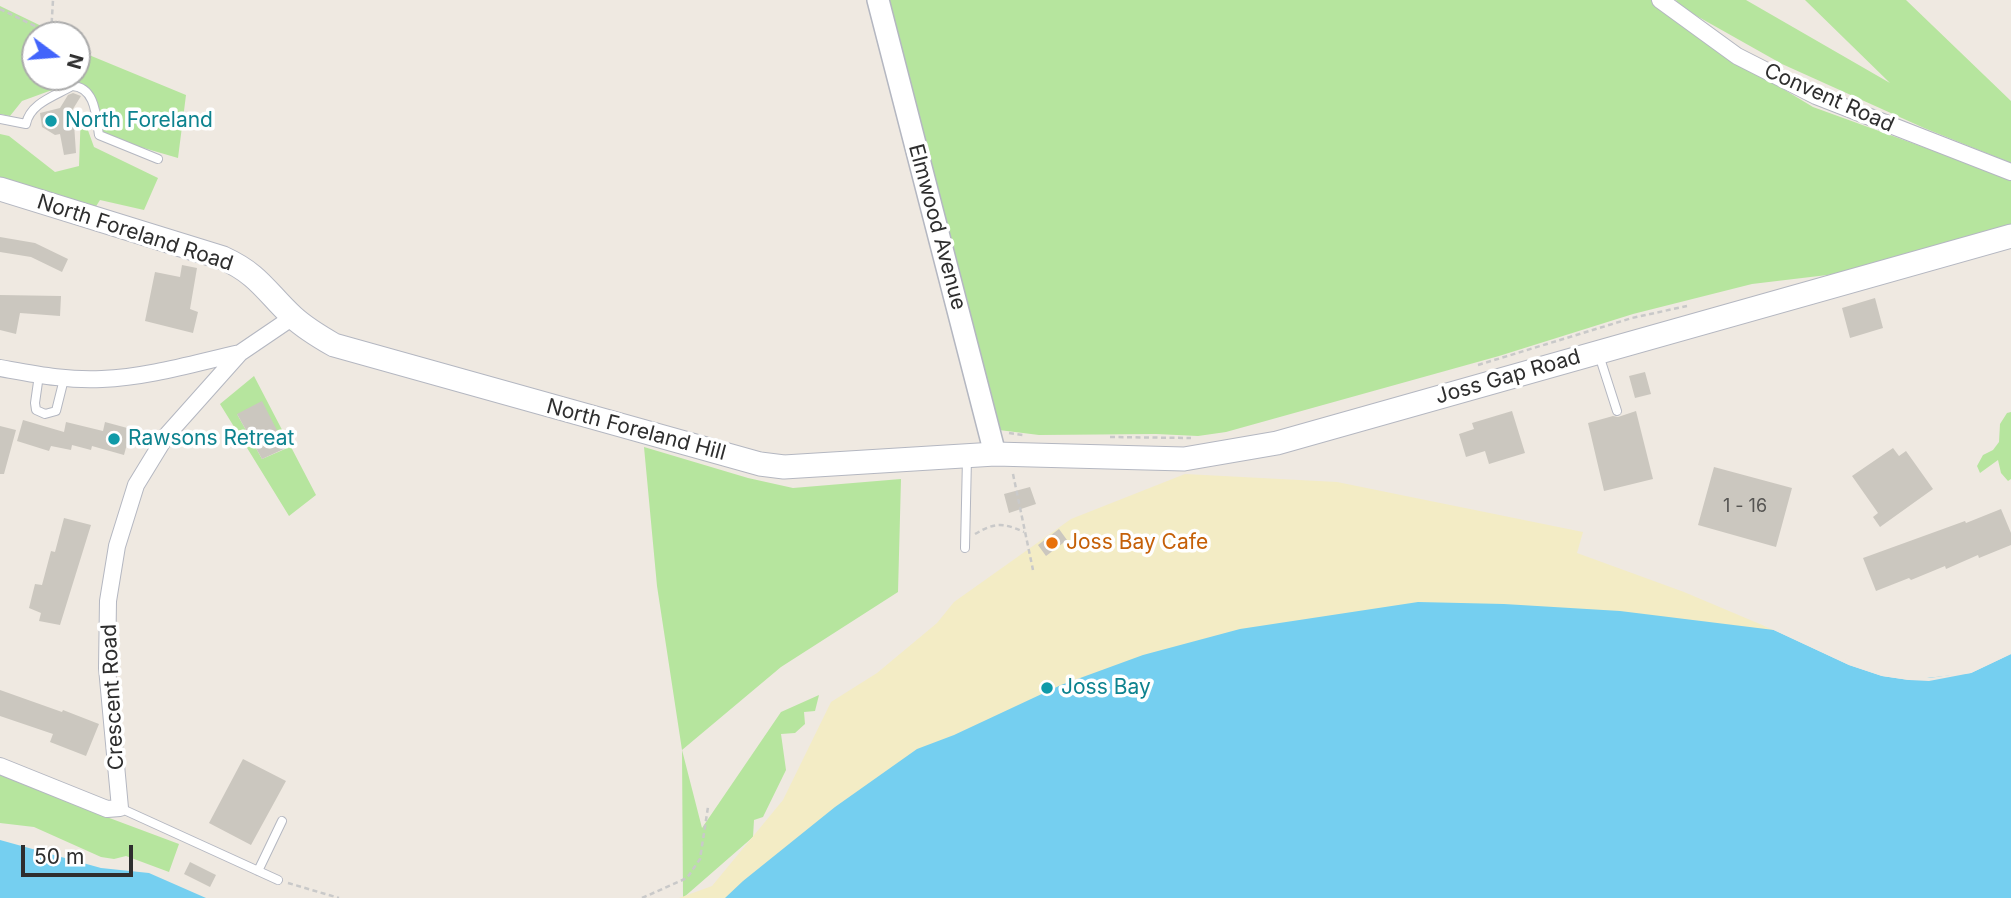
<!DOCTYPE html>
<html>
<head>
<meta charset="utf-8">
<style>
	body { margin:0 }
	#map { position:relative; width:2011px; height:898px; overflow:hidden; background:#efe9e1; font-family:Inter,sans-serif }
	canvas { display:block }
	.north { position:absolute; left:21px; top:21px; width:70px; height:70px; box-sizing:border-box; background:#fff; border:2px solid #ababab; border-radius:50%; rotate:106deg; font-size:19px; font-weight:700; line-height:28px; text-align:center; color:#2e2e2e }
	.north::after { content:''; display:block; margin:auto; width:24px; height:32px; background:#4264fb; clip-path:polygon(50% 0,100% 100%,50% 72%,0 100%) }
	.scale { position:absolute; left:21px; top:845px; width:112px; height:32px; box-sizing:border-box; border:4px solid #2e2e2e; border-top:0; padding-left:9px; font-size:21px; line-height:24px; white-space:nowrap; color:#2e2e2e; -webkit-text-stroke:5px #fff; paint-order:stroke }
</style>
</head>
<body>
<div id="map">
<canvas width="2011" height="898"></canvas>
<div class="north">N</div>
<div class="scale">50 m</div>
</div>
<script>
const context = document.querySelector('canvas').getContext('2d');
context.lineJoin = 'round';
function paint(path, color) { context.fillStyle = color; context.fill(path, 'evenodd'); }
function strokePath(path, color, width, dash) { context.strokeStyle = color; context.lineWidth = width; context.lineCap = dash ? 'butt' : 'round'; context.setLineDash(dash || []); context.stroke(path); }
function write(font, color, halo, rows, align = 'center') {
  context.font = font + ' Inter,sans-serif'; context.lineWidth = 7; context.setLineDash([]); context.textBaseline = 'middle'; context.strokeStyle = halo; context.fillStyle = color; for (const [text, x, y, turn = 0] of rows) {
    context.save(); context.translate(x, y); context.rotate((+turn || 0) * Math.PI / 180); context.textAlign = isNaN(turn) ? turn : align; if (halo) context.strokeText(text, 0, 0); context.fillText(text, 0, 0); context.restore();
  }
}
const green = new Path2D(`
	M888 0H1652L1735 60 1813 107 2011 179V225L1844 273 1752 284 1633 314 1499 356 1226 432 1198 436 1156 434 1039 435 999 430Z
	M1676 0H1746L1890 83 1805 0H1906L2011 101V163L1924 128 1782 64 1679 6Z
	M0 6 60 35H35V77H61L52 90 22 101 10 116 0 114Z
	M89 55 186 95 178 158 99 135 87 92 77 85Z
	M81 111 94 147 158 178 144 210 100 200 95 208 0 178V134L9 136 55 172 79 166Z
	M254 376 316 495 289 516 220 404ZM237 414 286 448 285 449 262 459Z
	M2011 412V479L2008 481 2001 473 1998 460 1980 473 1977 466 1983 455 1993 450 1999 442 2000 424 2007 413Z
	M644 447 748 478 793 488 901 479 898 592 781 667 682 750 702 828 781 712 819 695 815 711 804 712 805 724 795 733 781 734 786 770 763 817 754 820 753 837 683 898 682 750 657 586Z
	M0 771 88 810 179 844 169 872 126 856 114 859 101 857 34 827 0 823Z`);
const sand = new Path2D(`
	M1185 474 1337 482 1583 532 1577 553 1684 592 1774 630 1446 642 760 898H679L712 886 783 800 831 702 877 673 937 623 954 602 1071 519Z`);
const water = new Path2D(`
	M1418 602 1504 604 1620 611 1774 630 1849 665 1882 676 1909 680 1971 673 2011 654V898H725L743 881 835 807 917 749 954 735 1061 685 1143 655 1240 629Z
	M0 840 101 868 149 873 206 898H0Z`);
const pier = new Path2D(`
	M1763 625 1776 627 1850 662 1883 673 1910 676 1929 678 1950 675 1970 670 2011 650V654L1971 673 1929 681 1909 680 1882 676 1849 665Z`);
const building = new Path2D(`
	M73 93 81 96 73 109 76 153 64 155 60 134 55 135 42 127 40 113 60 108 68 95Z
	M0 237 35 243 68 259 62 272 31 257 0 252Z
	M182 265 197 268 190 309 198 312 193 333 145 321 155 272 180 277Z
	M0 295 61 296 60 316 20 313 16 334 0 330Z
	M1875 298 1883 328 1850 338 1842 308Z
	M1645 372 1651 394 1635 398 1629 376Z
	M262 401 286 448 262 459 237 414Z
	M1512 411 1525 453 1489 464 1485 451 1466 457 1459 434 1474 429 1472 423Z
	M1636 411 1653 479 1604 491 1588 423 1613 416 1618 417Z
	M23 420 64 432 66 422 103 431 105 422 131 429 124 455 92 446 91 450 72 445 71 450 51 446 49 451 17 441Z
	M0 426 16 430 4 474H0Z
	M1893 448 1899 456 1906 451 1933 489 1880 527 1873 517 1878 513 1852 476Z
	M1714 467 1792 488 1776 547 1698 525Z
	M1030 487 1036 504 1009 513 1004 494Z
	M2001 509 2011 533V545L1979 558 1978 555 1946 569 1945 566 1911 580 1909 578 1876 591 1863 558 1965 521 1966 523Z
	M64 518 91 525 60 625 39 621 41 613 29 608 35 584 42 585 51 551 55 552Z
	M1059 529 1067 540 1046 556 1038 545Z
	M0 690 62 712 63 710 99 724 86 756 50 742 53 734 0 716Z
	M243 759 286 781 251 845 209 823Z
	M190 862 216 875 210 887 184 874Z`);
const path = new Path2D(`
	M0 9 51 34 53 0
	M1478 365 1632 318 1687 306
	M1009 433 1023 435
	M1110 437 1191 438
	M1013 474 1033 570
	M975 534C994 523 1002 522 1024 532
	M288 883 339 898
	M642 898 687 878 700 859 708 807`);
const service = new Path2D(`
	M0 119 26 124C30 103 55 96 72 86 96 87 96 117 99 135L158 159
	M1599 355 1617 411
	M39 375 35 403 36 410 45 414 56 411 64 379
	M965 548 967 458
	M120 808 278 880
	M258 871 282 821`);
const minor = new Path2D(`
	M1660 0 1737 56 1816 96 2011 172
	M0 368C34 374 68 381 102 379 149 377 195 363 240 353
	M0 766 107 809 120 808 107 668 108 601 117 546 136 485 166 436 240 353 293 317`);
const tertiary = new Path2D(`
	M878 0 995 454`);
const secondary = new Path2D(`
	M0 189 223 258C260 275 266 292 293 317 305 328 320 337 334 345L760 464 784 467 995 454 1184 459 1277 443 2011 236`);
const markers = [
	[51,121,7,"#0f9aa8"],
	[114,439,7,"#0f9aa8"],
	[1052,543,7,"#e8710a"],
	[1047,688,7,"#0f9aa8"]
];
const numberNames = [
	["1 - 16",1745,507]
];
const streetNames = [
	["Convent Road",1829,98,24],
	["Elmwood Avenue",937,227,75],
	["North Foreland Road",135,233,18],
	["Joss Gap Road",1508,377,-16],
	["North Foreland Hill",636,430,15],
	["Crescent Road",113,697,-93]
];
const cultureNames = [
	["North Foreland",65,121],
	["Rawsons Retreat",128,439],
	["Joss Bay",1061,688]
];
const foodNames = [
	["Joss Bay Cafe",1066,543]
];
paint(green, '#b6e59e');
paint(sand, '#f3ecc5');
paint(water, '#75cff0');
paint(pier, '#efe9e1');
paint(building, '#cbc7bf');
strokePath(service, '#b4b7c1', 10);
strokePath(minor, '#b4b7c1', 18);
strokePath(tertiary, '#b4b7c1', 24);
strokePath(secondary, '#b4b7c1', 25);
strokePath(path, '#c9c9c9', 2.5, [5, 3.5]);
strokePath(service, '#fff', 8);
strokePath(minor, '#fff', 16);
strokePath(tertiary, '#fff', 21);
strokePath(secondary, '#fff', 23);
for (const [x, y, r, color] of markers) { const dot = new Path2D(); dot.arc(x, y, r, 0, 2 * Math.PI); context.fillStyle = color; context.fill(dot); strokePath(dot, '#fff', 2.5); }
write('18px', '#555452', null, numberNames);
write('21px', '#2e2e2e', '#fff', streetNames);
write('21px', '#0d838f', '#fff', cultureNames, 'left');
write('21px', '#c56008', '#fff', foodNames, 'left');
</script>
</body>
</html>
